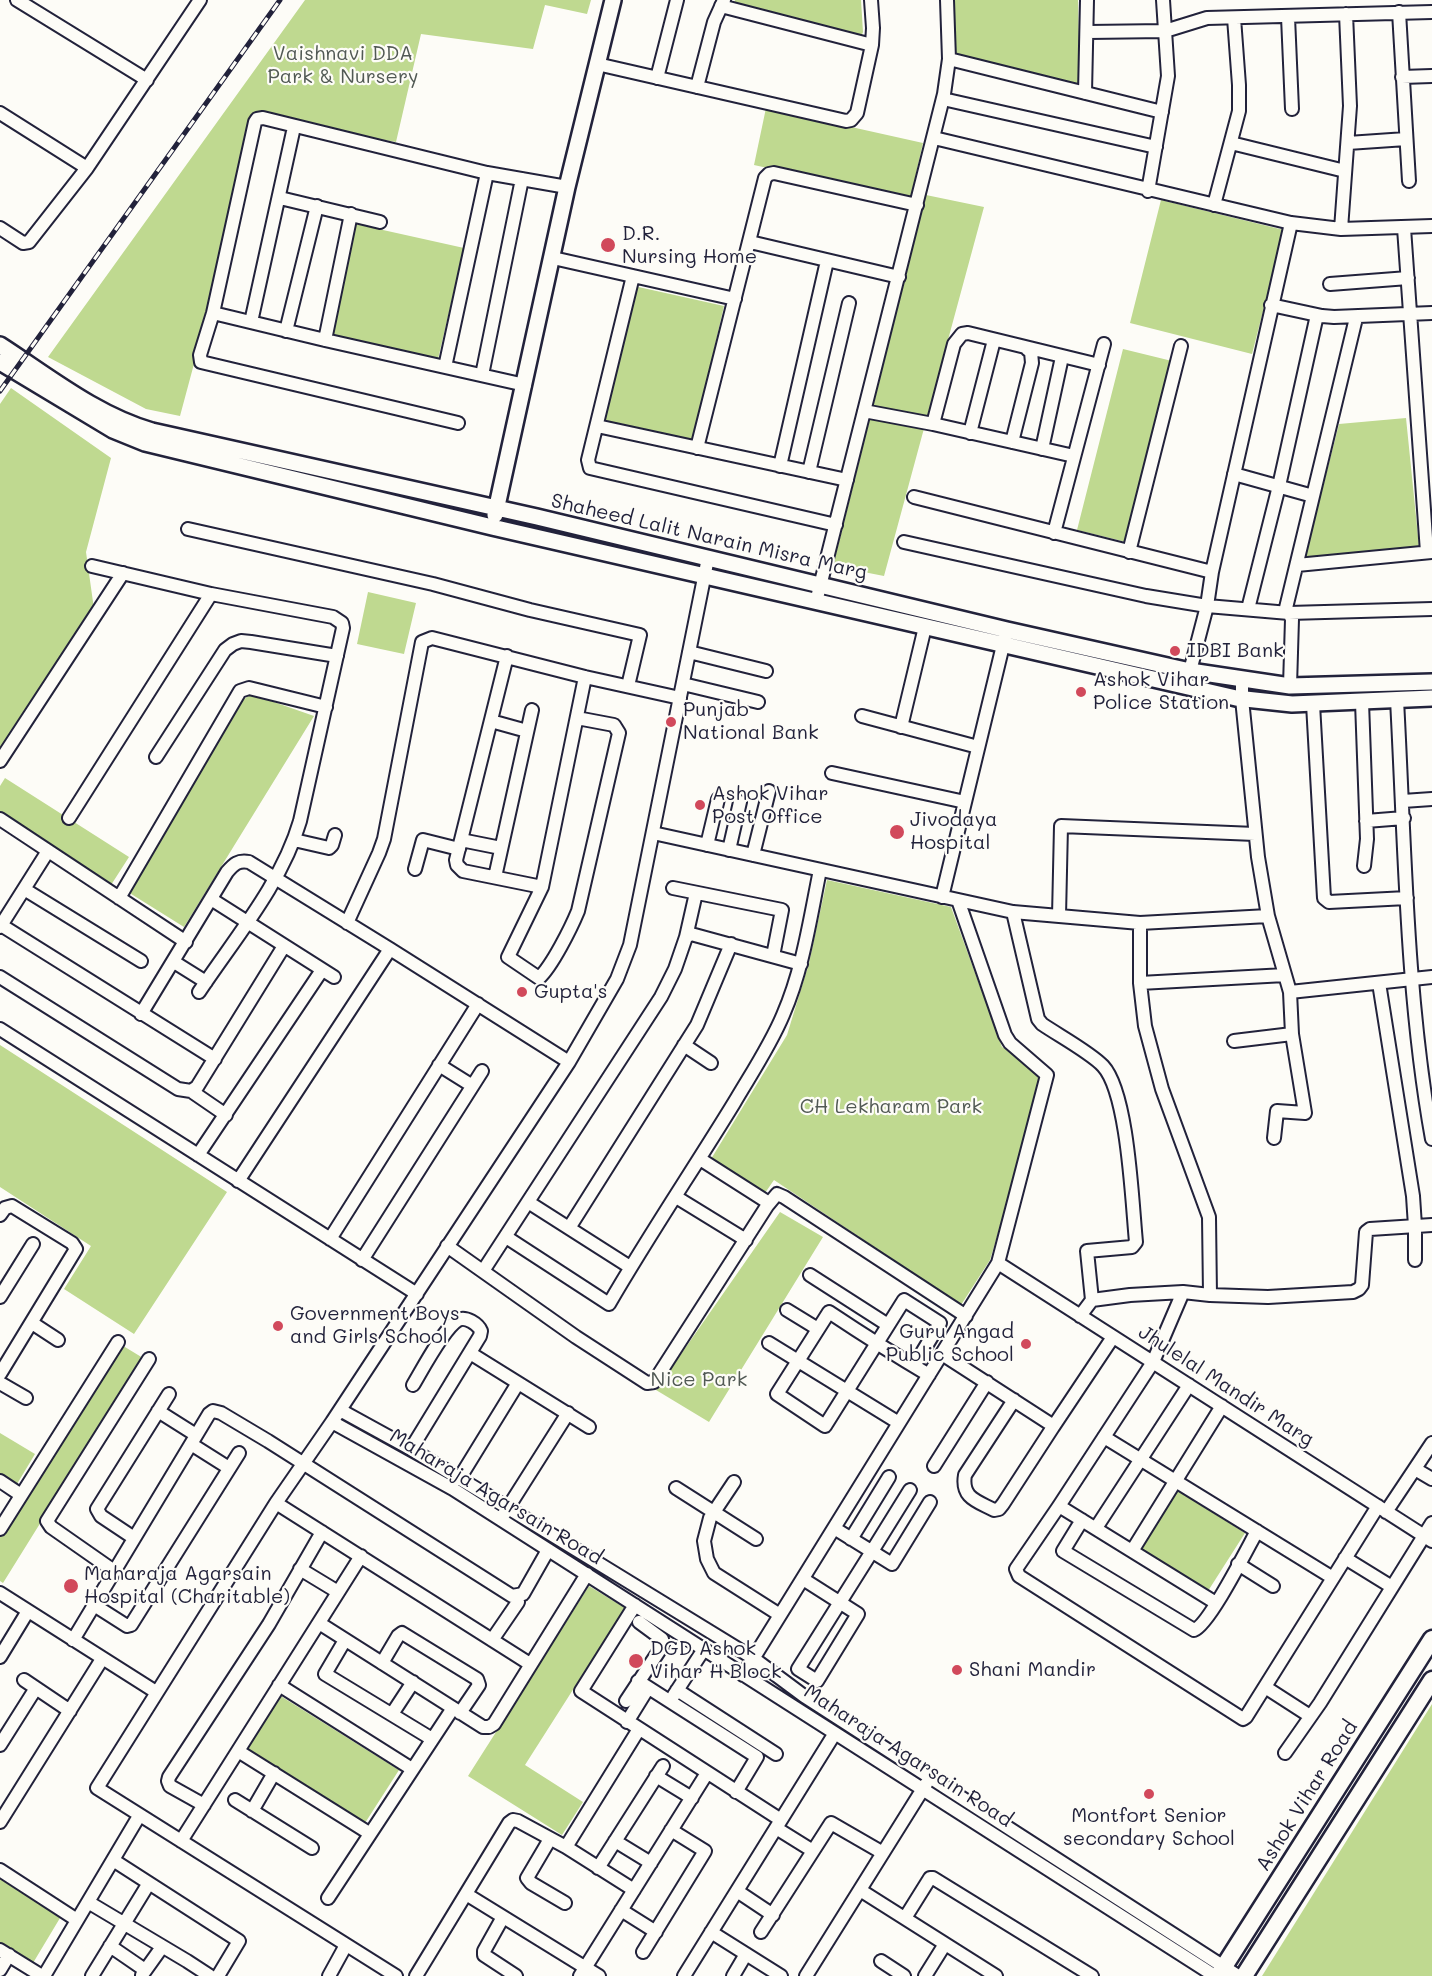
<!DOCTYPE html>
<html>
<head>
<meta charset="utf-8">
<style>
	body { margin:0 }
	canvas { display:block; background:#fdfcf7 }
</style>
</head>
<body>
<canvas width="1432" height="1976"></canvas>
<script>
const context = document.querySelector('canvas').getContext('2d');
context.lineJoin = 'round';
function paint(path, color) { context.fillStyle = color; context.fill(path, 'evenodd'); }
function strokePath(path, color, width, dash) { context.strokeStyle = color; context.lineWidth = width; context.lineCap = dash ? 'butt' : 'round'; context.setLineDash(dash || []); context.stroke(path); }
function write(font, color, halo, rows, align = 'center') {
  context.font = font + ' Mali,sans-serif'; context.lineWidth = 4.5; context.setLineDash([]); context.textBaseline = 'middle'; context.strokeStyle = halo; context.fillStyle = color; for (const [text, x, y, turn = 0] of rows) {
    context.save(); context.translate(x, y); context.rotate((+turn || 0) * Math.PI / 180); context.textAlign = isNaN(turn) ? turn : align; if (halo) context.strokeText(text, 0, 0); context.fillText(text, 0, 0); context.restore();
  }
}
const green = new Path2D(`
	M305 0H591L587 14 545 5 533 49 421 34 396 142 260 118 180 416 146 409 48 357Z
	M735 0H861L863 32 861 37 734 3Z
	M951 0H1078L1080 85 954 53Z
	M766 108 923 143 910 200 754 165Z
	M926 195 984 207 884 576 833 566Z
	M1161 200 1284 230 1252 354 1130 323Z
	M356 224 464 248 438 359 330 335Z
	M634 286 724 306 693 441 603 421Z
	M1123 349 1172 361 1126 542 1077 530Z
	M11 388 111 458 86 552 94 609 0 753V404Z
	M1406 418 1419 546 1305 557 1339 424Z
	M368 592 416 603 404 654 357 644Z
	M251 694 314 716 184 927 128 892 239 703Z
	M5 778 129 857 111 885 0 814V786Z
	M827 880 951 907 1002 1047 1046 1072 990 1260 961 1305 774 1180 765 1193 711 1159 787 1035 809 963Z
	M0 1045 227 1192 134 1334 64 1289 91 1246 0 1187Z
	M780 1212 823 1237 709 1422 656 1390Z
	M120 1344 143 1358 3 1583 0 1581V1537Z
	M0 1433 35 1454 11 1494 0 1488Z
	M1175 1489 1245 1533 1208 1591 1139 1547Z
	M589 1586 625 1608 525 1765 583 1802 562 1835 468 1776Z
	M279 1695 399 1770 365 1823 245 1749Z
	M1432 1704V1976H1262Z
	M0 1872 63 1913 33 1963 0 1942Z`);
const minor = new Path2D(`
	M17 0 147 80
	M721 6 872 45
	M1399 12 1409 181
	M1288 17 1292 109
	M1088 32 1165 31 1207 18 1432 12
	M949 59 1162 112
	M597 64 846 121 851 120 857 113 872 45 873 28 871 0
	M1402 77 1432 76
	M657 78 677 0
	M697 87 714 22 724 0
	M1085 93 1087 0
	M943 99 1156 147
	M0 113 87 168 200 0
	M934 138 1291 223 1341 229 1432 226
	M1231 143 1345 171
	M1348 143 1406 139
	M1148 191 1168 76 1163 0
	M280 198 380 222
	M1214 205 1239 111V85L1234 18
	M0 228 23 243 29 242 87 168
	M1404 228 1427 552
	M1341 229 1350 106 1346 14
	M750 242 899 277
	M553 258 735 299
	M633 276 588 460 590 468 836 525
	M1330 284 1408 278
	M1271 305 1322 316 1334 317 1432 313
	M213 313 325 340 525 385
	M251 322 294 127
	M286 331 317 206
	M325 340 351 214
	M445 367 487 173
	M482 375 522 179
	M864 411 933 424
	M458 423 201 362 200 355 213 313 255 122 257 119 263 118 487 173 567 187
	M597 426 847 480
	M970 433 994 340
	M1012 442 1032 363 1031 352 1027 349
	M697 448 765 178 769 174 774 173 917 205
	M1042 449 1062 357
	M1074 456 933 424 954 344 962 334 968 333 1099 365
	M780 466 827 261
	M809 472 849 303
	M1234 474 1313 496
	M914 497 1212 572
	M188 529 433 584 530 610 640 635 628 686
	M1054 533 1104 344
	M904 542 1146 596 1207 606 1289 613 1292 619 1290 686
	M1129 552 1181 346
	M1297 565 1432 552
	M92 566 211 594 333 617 342 623 343 628 300 821C282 883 235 938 199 992
	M816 602 944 94 949 59 947 0
	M1248 609 1279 486 1317 315
	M1285 612 1356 318
	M1289 613 1432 609
	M689 652 766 671
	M507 656 456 860 457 865 463 871 542 887
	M1190 671 1207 606 1212 572 1291 223
	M1242 679V699L1258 857 1268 916 1290 992 1292 1034 1305 1113 1277 1111 1274 1138
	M683 684 758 702
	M1397 700C1405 847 1406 995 1432 1139
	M1362 702 1367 839 1364 866
	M1313 704 1324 898 1329 902 1407 898
	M862 716 978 747
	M577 718 614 725 619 733 578 911C571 928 552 966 539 978L508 957 542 887 585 677
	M491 721 527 731
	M901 727 925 627
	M156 757 225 650 233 644 241 641 251 642 337 656
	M0 761 123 573
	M832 773 965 802
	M1403 801 1432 799
	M69 818 211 594
	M0 819 186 942
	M1366 821 1404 818
	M653 833 1013 912 1140 923 1268 916
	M294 840 329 848 332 845 335 835
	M461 840 501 848
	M707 845 718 799
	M729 850 740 802
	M753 855 769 791
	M415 869 423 840 459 849
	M495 877 532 710
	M673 888 782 910 773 956
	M24 889 141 961
	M942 897 1005 637
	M119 898 240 691 249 688 326 707
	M211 899 334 977
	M1013 912 1038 1019 1042 1024C1058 1035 1091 1053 1103 1066 1128 1093 1132 1202 1136 1242L1132 1247 1087 1251 1092 1300 1080 1316
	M1059 916 1061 826 1255 834
	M347 923 379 853 384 839 422 642 432 638 585 677 680 698
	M1140 923V983L1145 1026 1162 1089 1209 1217 1210 1295
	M1 925 215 1059
	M0 927 48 851
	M686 937 696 893
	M174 962 206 982
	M0 977 178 1089 191 1091 197 1087 284 946
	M1140 983 1285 975
	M1379 983 1413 1196 1415 1226V1260
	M1290 992 1432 977
	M141 1014 227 872C234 864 238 860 249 862L390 949 569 1062
	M0 1029 417 1294
	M1234 1041 1292 1034
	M684 1045 711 1063
	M439 1065 471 1085
	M191 1091 226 1115
	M198 1155 322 970
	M700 1159 769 1203
	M238 1181 390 949
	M676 1197 746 1240
	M528 1202 630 1267
	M0 1215 5 1208 12 1206 72 1243 76 1249 0 1374
	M569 1228 697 1025 731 944
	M506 1237 609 1304C649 1235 693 1170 734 1103 751 1074 770 1046 783 1015 803 969 810 919 820 870
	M330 1239 478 1004
	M447 1246 576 1337 647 1383 654 1382 767 1206 777 1194 784 1197 966 1316
	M362 1260 482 1071
	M998 1263 1432 1541
	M483 1271 661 997 675 969 686 937 691 934 801 964
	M810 1275 888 1325
	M1183 1292 1153 1362 1059 1506 1016 1569 1019 1576 1243 1719 1246 1717 1378 1506
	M0 1297 33 1244
	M1092 1300 1130 1295 1183 1292 1210 1295 1268 1297 1353 1292 1359 1289 1362 1285 1366 1232 1370 1229 1432 1225
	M787 1310 818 1329
	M32 1323 58 1340
	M769 1343 899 1423
	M470 1353 589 1427
	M942 1354 1052 1425 1053 1427 1003 1504 999 1509 994 1510C977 1501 961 1498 965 1475L1014 1400
	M914 1366 940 1323 904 1300 825 1426 777 1394 829 1312C862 1334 895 1355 929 1375
	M0 1383 26 1398
	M340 1410 411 1449 505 1506 753 1658 804 1696 1238 1976
	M158 1411 196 1435
	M332 1422 453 1489 1215 1976
	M1053 1427 1113 1337
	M1104 1437 1333 1578
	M191 1444 229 1468
	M411 1449 480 1336 481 1331C478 1324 466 1316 458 1320 444 1328 422 1370 413 1385
	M934 1466 987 1382
	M1415 1469 1432 1479
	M459 1479 518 1383
	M0 1481 21 1495
	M734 1482 710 1518 704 1541 707 1559 714 1573 780 1615
	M676 1488 756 1539
	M276 1503 530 1664
	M1059 1506 1216 1603
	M1386 1512 1432 1443
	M504 1514 568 1413
	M1082 1520 1063 1551 1194 1630C1209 1625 1247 1549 1257 1531
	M834 1528 892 1564 930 1502
	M1096 1528 1189 1385
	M0 1529 118 1342
	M134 1538 101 1516 97 1509 169 1394
	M851 1539 889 1477
	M1132 1551 1222 1406
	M1345 1558 1392 1587
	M1238 1564 1273 1586
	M300 1569 338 1592
	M114 1571 51 1527 47 1521 149 1359
	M803 1579 858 1614 817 1681 798 1669C836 1609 873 1550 910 1490
	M0 1593 156 1692
	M94 1605 127 1626 131 1625 239 1453
	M635 1605 581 1691 781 1820
	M319 1623 483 1727H489L494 1724 587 1574
	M73 1640 209 1414 213 1411 221 1413 268 1441 512 1596 523 1594 548 1550
	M345 1640 325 1674 432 1739
	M492 1640 518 1602 516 1596
	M0 1657 28 1611
	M382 1663 398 1636 402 1633 477 1679 479 1685 460 1713
	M743 1675 998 1263 1047 1075 1010 1043 1005 1035 958 900
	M24 1680 70 1711
	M638 1681 757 1757 736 1792
	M279 1685 412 1769
	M1265 1687 1310 1716
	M677 1690 776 1754
	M674 1695 704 1649
	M626 1701 663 1645 662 1639 639 1622
	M392 1714 413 1682
	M627 1722 648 1688
	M0 1745 36 1688
	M238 1751 369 1833
	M1285 1753 1320 1703 1432 1523
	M656 1776 692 1798
	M235 1800 312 1848
	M204 1805 170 1786 168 1781 169 1777 269 1624 322 1532
	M252 1811 274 1773
	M0 1822 102 1659
	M776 1828 813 1851
	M550 1839 527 1878 531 1883 565 1903
	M181 1841 361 1556
	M615 1841 651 1863
	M566 1847 639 1729
	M113 1860 239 1941 218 1976
	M598 1868 663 1766
	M0 1870 77 1920
	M860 1890 996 1976
	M737 1891 773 1915
	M466 1894 599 1976
	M328 1898 453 1708
	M88 1902 187 1961 210 1976
	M621 1910 656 1932
	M503 1917 484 1951V1955L516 1976
	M905 1918 930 1878H933L1092 1976
	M711 1932 781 1976
	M761 1932 831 1823 883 1853
	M110 1946 145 1970
	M0 1950 42 1976
	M643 1952 705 1851 671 1830
	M881 1961 904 1976
	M0 1970 9 1955
	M142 1975 162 1947
	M44 1976 139 1816
	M92 1976 149 1883
	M329 1976 346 1945
	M396 1976 97 1788 276 1503 332 1422 569 1062 617 979 630 945 708 558
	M416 1976 509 1823 513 1820 518 1821 566 1847 634 1890
	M580 1976 707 1773
	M684 1976 835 1733
	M733 1976 746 1954
	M806 1976 926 1784
	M925 1976 945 1944`);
const tertiary = new Path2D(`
	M0 345C48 376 96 415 152 431L537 517 1007 630 1190 671 1290 686 1432 682
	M0 362 113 430 145 443 492 527 1236 698 1292 704 1432 698
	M495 515 567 187 613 0`);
const secondary = new Path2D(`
	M1218 1976 1432 1639
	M1244 1976 1432 1680`);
const rail = new Path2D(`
	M0 391 280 0`);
const markers = [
	[608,245,8,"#d1495b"],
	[1175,651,6,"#d1495b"],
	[1081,692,6,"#d1495b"],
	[671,722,6,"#d1495b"],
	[700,805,6,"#d1495b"],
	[897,832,8,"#d1495b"],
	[522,992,6,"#d1495b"],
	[278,1326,6,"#d1495b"],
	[1026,1344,6,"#d1495b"],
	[71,1586,8,"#d1495b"],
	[636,1661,8,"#d1495b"],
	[957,1670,6,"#d1495b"],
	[1149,1794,6,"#d1495b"]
];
const parkNames = [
	["Vaishnavi DDA",343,54],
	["Park & Nursery",343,77],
	["CH Lekharam Park",891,1107],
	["Nice Park",699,1380]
];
const poiNames = [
	["D.R.",622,234],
	["Nursing Home",622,257],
	["IDBI Bank",1187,651],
	["Ashok Vihar",1093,680],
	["Police Station",1093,703],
	["Punjab",683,710],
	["National Bank",683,733],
	["Ashok Vihar",712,794],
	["Post Office",712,817],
	["Jivodaya",910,820],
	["Hospital",910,843],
	["Gupta's",534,992],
	["Government Boys",290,1314],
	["and Girls School",290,1337],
	["Guru Angad",1014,1332,"right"],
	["Public School",1014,1355,"right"],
	["Maharaja Agarsain",84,1574],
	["Hospital (Charitable)",84,1597],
	["DGD Ashok",650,1649],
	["Vihar H Block",650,1672],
	["Shani Mandir",969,1670],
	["Montfort Senior",1149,1816,"center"],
	["secondary School",1149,1839,"center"]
];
const streetNames = [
	["Shaheed Lalit Narain Misra Marg",709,537,13],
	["Jhulelal Mandir Marg",1226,1386,33],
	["Maharaja Agarsain Road",496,1497,31],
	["Maharaja Agarsain Road",908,1756,33],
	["Ashok Vihar Road",1307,1796,-58]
];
paint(green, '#bfd990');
strokePath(minor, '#22223b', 16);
strokePath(tertiary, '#22223b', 20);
strokePath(secondary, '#22223b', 21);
strokePath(minor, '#fdfcf7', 12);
strokePath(tertiary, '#fdfcf7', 15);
strokePath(secondary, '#fdfcf7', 16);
strokePath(rail, '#22223b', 5);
strokePath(rail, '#fdfcf7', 3, [9]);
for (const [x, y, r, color] of markers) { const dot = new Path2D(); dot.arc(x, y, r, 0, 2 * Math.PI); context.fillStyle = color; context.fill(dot); strokePath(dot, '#fdfcf7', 2); }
write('20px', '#515954', '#fdfcf7', parkNames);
write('20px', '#22223b', '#fdfcf7', poiNames, 'left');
write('20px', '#22223b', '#fdfcf7', streetNames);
</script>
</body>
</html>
